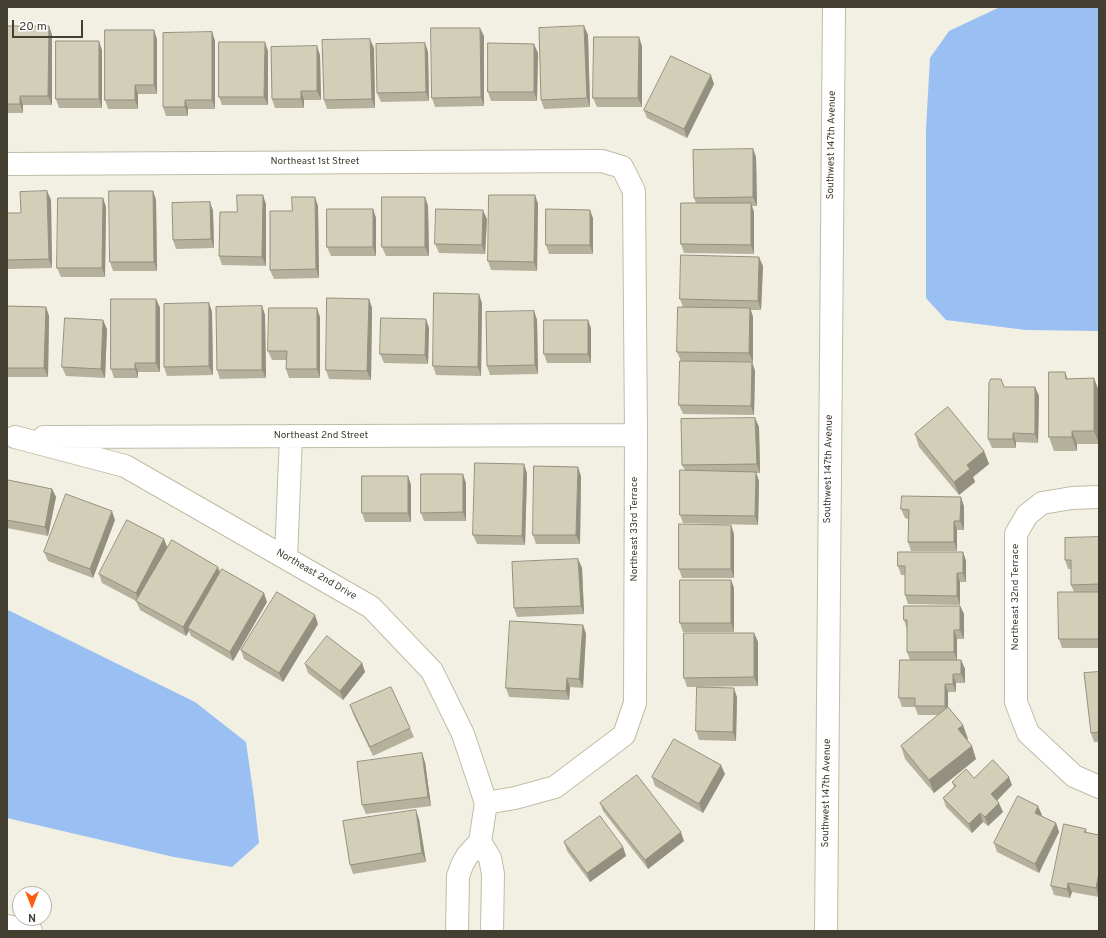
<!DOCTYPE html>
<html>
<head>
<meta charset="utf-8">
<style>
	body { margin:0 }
	#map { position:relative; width:1106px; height:938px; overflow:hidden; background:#f2f0e2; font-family:Overpass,sans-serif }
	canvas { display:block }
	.frame { position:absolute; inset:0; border:8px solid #434032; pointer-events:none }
	.north { position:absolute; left:12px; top:886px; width:40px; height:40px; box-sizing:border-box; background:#fff; border:1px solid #b4b3ad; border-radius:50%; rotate:180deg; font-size:11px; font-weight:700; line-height:16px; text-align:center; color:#434032 }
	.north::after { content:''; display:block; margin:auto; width:14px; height:18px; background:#ff5c0c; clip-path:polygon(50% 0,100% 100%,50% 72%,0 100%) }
	.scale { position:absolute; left:12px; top:20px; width:71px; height:18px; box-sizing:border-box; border:2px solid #434032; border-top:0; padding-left:5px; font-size:12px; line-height:14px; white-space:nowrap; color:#434032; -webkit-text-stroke:3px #fff; paint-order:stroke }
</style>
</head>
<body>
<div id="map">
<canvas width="1106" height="938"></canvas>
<div class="frame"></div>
<div class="north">N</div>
<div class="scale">20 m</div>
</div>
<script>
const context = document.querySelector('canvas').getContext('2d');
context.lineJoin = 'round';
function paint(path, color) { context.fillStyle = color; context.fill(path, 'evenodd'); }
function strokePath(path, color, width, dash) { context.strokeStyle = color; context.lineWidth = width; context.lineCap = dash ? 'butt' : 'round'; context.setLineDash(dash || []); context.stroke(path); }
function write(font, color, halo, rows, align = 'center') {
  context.font = font + ' Overpass,sans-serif'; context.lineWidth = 3; context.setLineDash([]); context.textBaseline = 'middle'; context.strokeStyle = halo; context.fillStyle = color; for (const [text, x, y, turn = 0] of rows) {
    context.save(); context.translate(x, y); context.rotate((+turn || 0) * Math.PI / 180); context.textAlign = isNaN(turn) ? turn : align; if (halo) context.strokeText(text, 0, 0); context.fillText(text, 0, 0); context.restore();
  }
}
const water = new Path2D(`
	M1000 7H1099V331L1026 330 946 320 926 298V129L930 58 949 31Z
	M7 610 10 611 195 702 246 742 254 798 259 843 232 867 174 857 7 818Z`);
const minor = new Path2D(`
	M7 164 602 161 622 167 634 191 636 435 635 703 624 735 555 787 515 798 486 803
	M15 437 125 466 371 607 432 671 463 734 486 803 480 842 467 856 462 865 458 876 457 931
	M44 437 636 435
	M1099 497 1072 498 1042 503 1027 515 1016 534V702L1028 733 1074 776 1099 787
	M286 558 291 436
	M480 842 490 858 493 874 492 931
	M7 926 31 931
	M826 931 834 7`);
const wall = new Path2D(`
	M7 26H49L52 35V105H23V113H7Z
	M584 26 588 35 590 107 544 109 541 100Z
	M212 32 215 41V109H188V116H166L163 107Z
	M484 36V106L435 107 432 98Z
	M157 39V94H138V109H108L105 100Z
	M425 43 428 52 429 101 381 102 377 93Z
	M642 46V107H597L593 98Z
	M374 48 375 108 327 109 324 100Z
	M102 50V108H59L56 99Z
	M268 51V105H222L219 97Z
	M538 53 537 101H491L488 92Z
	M320 55 321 100H304V108H275L272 99Z
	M714 84 687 138 647 118 644 110Z
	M753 149 756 157 757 206H752L754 212V254L684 253 681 244 696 203 694 198Z
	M47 191 51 200 52 268 8 269 7 267V213H21Z
	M153 191 156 200 157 271H113L110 262Z
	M535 195 538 204 537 271 491 270 488 261Z
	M425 197 428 206 429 256H386L382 247Z
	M103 198 106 207 105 277H61L57 268Z
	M210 202 213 211 214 248 176 249 173 240Z
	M266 204V266L222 265 219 256Z
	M318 206 319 278 274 279 270 270 292 211Z
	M373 209 376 218V256H331L327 247Z
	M593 218V254H549L546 245Z
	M487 219 485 254 439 253 435 244Z
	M763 266 761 310H751L753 317V362L681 361 677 352 683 307 680 299Z
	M156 299 160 308V372H138V378H114L111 369Z
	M369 299 372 308 371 380 329 379 326 370Z
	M209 303 212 312 213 375 167 376 164 367Z
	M482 303 481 376 436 375 433 366Z
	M7 306 46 307 49 316 48 377H7Z
	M262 306 265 315 266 378 220 379 217 370Z
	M534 311 537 320 538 374 490 375 487 366Z
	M320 317V378H289L286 369V360H272L268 351Z
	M429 328 428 364 384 363 380 354Z
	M591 328V363H547L544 354Z
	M107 329 105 378 66 376 62 367Z
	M752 362 755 371 754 415 683 414 679 405Z
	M1065 372 1068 379 1099 391V444H1077V451H1054L1049 437Z
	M1004 387H1035L1039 396 1038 443 1016 442V448H992L988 439Z
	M755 418 759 427 760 473H756L759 481 758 525 683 523 680 515 685 470 682 465Z
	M915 434 984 451 989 464 973 477 975 482 959 495 919 447Z
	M527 473 525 545 477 544 473 535Z
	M408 476 411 485V522H365L362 513Z
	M581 476 580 544H536L533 535Z
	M466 483V521H424L421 513Z
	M7 484 52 489 56 497 48 536 7 528Z
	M964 506V530H957V551H911L908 542V519L905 518 901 509Z
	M115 520 93 578 48 561 44 552Z
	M731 525 734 534V578H682L679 569Z
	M1099 537V648H1062L1059 639 1074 592 1071 585V569H1068L1065 560Z
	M164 539 167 547 220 572 267 602 233 661 191 636 189 631 186 636 140 610 136 601 102 583 99 574Z
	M963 552 966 561V582H960V605L908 604 905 595V575H901L898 566Z
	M578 559 582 568 584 614 517 617 514 608Z
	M731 580 734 588V632H683L680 623Z
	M960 606 964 614V639H957V660H961L965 669V683H956V692H948V707L968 739H966L976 759 934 793 905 759 901 746 938 715H918L915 707H902L899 698 910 660 907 652V629L904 620Z
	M318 624 283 682 244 659 241 650Z
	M583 625 586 634 583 688 570 687 569 700 509 697 506 688Z
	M754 633 758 642V686L687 687 684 678Z
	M362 663 365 672 343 700 308 673 305 664Z
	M1099 672V742H1094L1091 733Z
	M737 697 736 741 699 740 696 731Z
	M350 705 410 728 414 737 373 756 353 714Z
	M425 762 431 806 366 814 362 805Z
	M725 774 703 813 655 786 652 777Z
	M974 778 1012 785 997 801 1003 812 988 826 983 822 972 833 946 807 943 798 954 787 952 782Z
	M600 803 684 841 648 869 603 811Z
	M1042 815 1041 816 1056 823 1059 832 1039 873 997 852 994 843Z
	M419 819 426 862 353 874 350 865Z
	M1086 829 1087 833 1099 897 1072 892 1070 898 1054 895 1051 886Z
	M564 842 623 847 626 856 590 882 567 851Z`);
const shadedWall = new Path2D(`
	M49 26 52 35V105L48 96Z
	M584 26 588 35 590 107 587 98Z
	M480 28 484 36V106L481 97Z
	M154 30 157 39V94L154 85Z
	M212 32 215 41V109L212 100Z
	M639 37 642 46V107L638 98Z
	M370 39 374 48 375 108 372 99Z
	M99 41 102 50V108L99 99Z
	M265 42 268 51V105L264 97Z
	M425 43 428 52 429 101 426 92Z
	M534 44 538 53 537 101 534 92Z
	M317 46 320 55 321 100 317 91Z
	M711 75 714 84 687 138 684 129Z
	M135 85 138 94V109L135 100Z
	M301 91 304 100V108L301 99Z
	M20 96 23 105V113L20 104Z
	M185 100 188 109V116L185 107Z
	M753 149 756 157 757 206 753 197Z
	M47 191 51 200 52 268 49 259Z
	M153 191 156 200 157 271 154 262Z
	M263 195 266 204V266L262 257Z
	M535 195 538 204 537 271 534 262Z
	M315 197 318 206 319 278 316 269Z
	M425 197 428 206 429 256 425 247Z
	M103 198 106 207 105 277 102 268Z
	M210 202 213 211 214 248 211 239Z
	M751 203 754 212V254L751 245Z
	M373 209 376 218V256L373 247Z
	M483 210 487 219 485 254 482 245Z
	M590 210 593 218V254L590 245Z
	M759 257 763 266 761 310 758 301Z
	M479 294 482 303 481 376 478 367Z
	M156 299 160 308V372L156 363Z
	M369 299 372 308 371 380 367 371Z
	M209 303 212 312 213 375 209 366Z
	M262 306 265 315 266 378 262 370Z
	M46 307 49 316 48 377 44 368Z
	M317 308 320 317V378L317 369Z
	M750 308 753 317V362L749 353Z
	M534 311 537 320 538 374 535 365Z
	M426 319 429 328 428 364 425 355Z
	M103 320 107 329 105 378 101 369Z
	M588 320 591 328V363L588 354Z
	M752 362 755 371 754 415 751 406Z
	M135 363 138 372V378L135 369Z
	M1094 378 1099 391V444L1094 431Z
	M1035 387 1039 396 1038 443 1035 434Z
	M755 418 759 427 760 473 757 464Z
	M1072 431 1077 444V451L1072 437Z
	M1013 433 1016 442V448L1013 439Z
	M984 451 989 464 973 477 975 482 959 495 954 482 967 465Z
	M524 464 527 473 525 545 522 536Z
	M578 467 581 476 580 544 576 535Z
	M756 472 759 481 758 525 755 516Z
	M463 474 466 483V521L463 512Z
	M408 476 411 485V522L408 513Z
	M52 489 56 497 48 536 45 527Z
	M961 497 964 506V530L960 521Z
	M112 511 115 520 93 578 90 569Z
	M954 521 957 530V551L954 542Z
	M731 525 734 534V578L731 569Z
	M164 539 167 547 139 602 136 593Z
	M963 552 966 561V582L963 573Z
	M578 559 582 568 584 614 581 606Z
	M218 567 221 575 188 628 189 631 186 636 183 627Z
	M957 573 960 582V605L957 596Z
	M731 580 734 588V632L731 623Z
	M264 593 267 602 233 661 230 652Z
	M960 606 964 614V639L960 630Z
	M315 615 318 624 283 682 279 673Z
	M583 625 586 634 583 688 579 679Z
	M954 630 957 639V661L954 652Z
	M754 633 758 642V686L754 677Z
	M961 660 965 669V683L961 674Z
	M362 663 365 672 343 700 340 691Z
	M953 674 956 683V692L953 684Z
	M567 678 570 687 569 700 566 691Z
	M945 684 948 692V715L945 706Z
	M734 688 737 697 736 741 733 732Z
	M963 725 968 739 963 742 958 729Z
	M972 746 976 759 934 793 929 780Z
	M422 753 425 762 431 806 428 797Z
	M721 765 725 774 703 813 699 804Z
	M1009 777 1012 785 994 803 991 794Z
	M999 803 1003 812 988 826 985 817Z
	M1038 806 1042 815 1038 822 1035 813Z
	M416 810 419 819 426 862 422 853Z
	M980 813 983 822 972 833 969 824Z
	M1056 823 1059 832 1039 873 1035 864Z
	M681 832 684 841 648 869 645 860Z
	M623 847 626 856 590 882 587 873Z
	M1099 872V897L1096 888Z
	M1068 883 1072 892 1070 898 1067 889Z`);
const building = new Path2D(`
	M7 26H49L48 96H20V104H7Z
	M584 26 587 98 541 100 539 28Z
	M431 28H480L481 97 432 98Z
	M105 30H154V85H135V100H105Z
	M212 32V100H185V107H163V33Z
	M594 37H639L638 98H593Z
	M370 39 372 99 324 100 322 40Z
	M56 41H99V99H56Z
	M219 42H265L264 97H219Z
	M425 43 426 92 377 93 376 44Z
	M488 43 534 44V92H488Z
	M317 46V91H301V99H272L271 47Z
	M671 56 711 75 684 129 644 110Z
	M753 149V197L694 198 693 150Z
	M47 191 49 259 7 260V213H21L20 192Z
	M109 191H153L154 262H110Z
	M237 195H263L262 257 219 256 220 212H237Z
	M489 195H535L534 262 488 261Z
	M292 197H315L316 269 270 270V211H292Z
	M382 197H425V247H382Z
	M58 198H103L102 268H57Z
	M210 202 211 239 173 240 172 203Z
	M681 203H751V245L681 244Z
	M327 209H373V247H327Z
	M436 209 483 210 482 245 435 244Z
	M546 209 590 210V245H546Z
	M681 255 759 257 758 301 680 299Z
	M434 293 479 294 478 367 433 366Z
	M327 298 369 299 367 371 326 370Z
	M111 299H156V363H135V369H111Z
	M209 303V366L164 367V304Z
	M7 306 46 307 44 368H7Z
	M262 306V370H217L216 307Z
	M678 307 750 308 749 353 677 352Z
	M269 308H317V369H286L287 351H268Z
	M534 311 535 365 487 366 486 312Z
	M65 318 103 320 101 369 62 367Z
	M381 318 426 319 425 355 380 354Z
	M544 320H588V354H544Z
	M680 361 752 362 751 406 679 405Z
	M1049 372H1065L1066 379 1094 378V431H1072V437H1049Z
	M991 379H1001L1004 387H1035V434L1013 433V439H988L989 383Z
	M948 407 984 451 967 465 970 469 954 482 915 434Z
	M755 418 757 464 682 465 681 419Z
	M475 463 524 464 522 536 473 535Z
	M534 466 578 467 576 535H533Z
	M680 470 756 472 755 516 680 515Z
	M421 474H463V512L421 513Z
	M362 476H408V513H362Z
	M8 480 52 489 45 527 7 520V484Z
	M66 494 112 511 90 569 44 552Z
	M902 496 961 497 960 521H954V542H908L909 510 901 509Z
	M127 520 164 539 136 593 99 574Z
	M679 524 731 525V569H679Z
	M1099 537V584L1071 585V560H1065V538Z
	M172 540 218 567 183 627 136 601Z
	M898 552H963V573H957V596L905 595V566H898Z
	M578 559 581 606 514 608 512 562Z
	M222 569 264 593 230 652 188 628Z
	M680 580H731V623H680Z
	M277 592 315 615 279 673 241 650Z
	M1058 592H1099V639H1059Z
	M904 606H960V630H954V652H907V620H904Z
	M510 621 583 625 579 679 567 678 566 691 506 688Z
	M684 633H754V677L684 678Z
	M327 636 362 663 340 691 305 664Z
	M900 660H961V674H953V684H945V706H915V698H899Z
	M1099 672V732L1091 733 1084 673Z
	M391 687 410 728 370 747 350 705Z
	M697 687 734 688 733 732 696 731Z
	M948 707 963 725 958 729 972 746 929 780 901 746Z
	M674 739 721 765 699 804 652 777Z
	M422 753 428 797 362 805 357 762Z
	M993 760 1009 777 991 794 999 803 985 817 980 813 969 824 943 798 956 786 952 782 966 769 974 778Z
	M637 775 681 832 645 860 600 803Z
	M1018 796 1038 806 1035 813 1056 823 1035 864 994 843Z
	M416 810 422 853 350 865 343 821Z
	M600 816 623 847 587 873 564 842Z
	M1064 824 1086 829 1084 832 1099 835V872L1096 888 1068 883 1067 889 1051 886Z`);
const streetNames = [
	["Southwest 147th Avenue",832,145,-89],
	["Northeast 1st Street",315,162],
	["Northeast 2nd Street",321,436],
	["Southwest 147th Avenue",829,469,-89],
	["Northeast 33rd Terrace",635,529,-90],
	["Northeast 2nd Drive",316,575,30],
	["Northeast 32nd Terrace",1016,597,-90],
	["Southwest 147th Avenue",827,793,-89]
];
paint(water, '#9abff2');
strokePath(minor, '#c0bca7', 24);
strokePath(minor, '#fff', 22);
paint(wall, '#b5b19d');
paint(shadedWall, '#949080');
paint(building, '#d3ceb7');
strokePath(building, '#949080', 1);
write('10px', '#434032', '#fff', streetNames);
</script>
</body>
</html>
